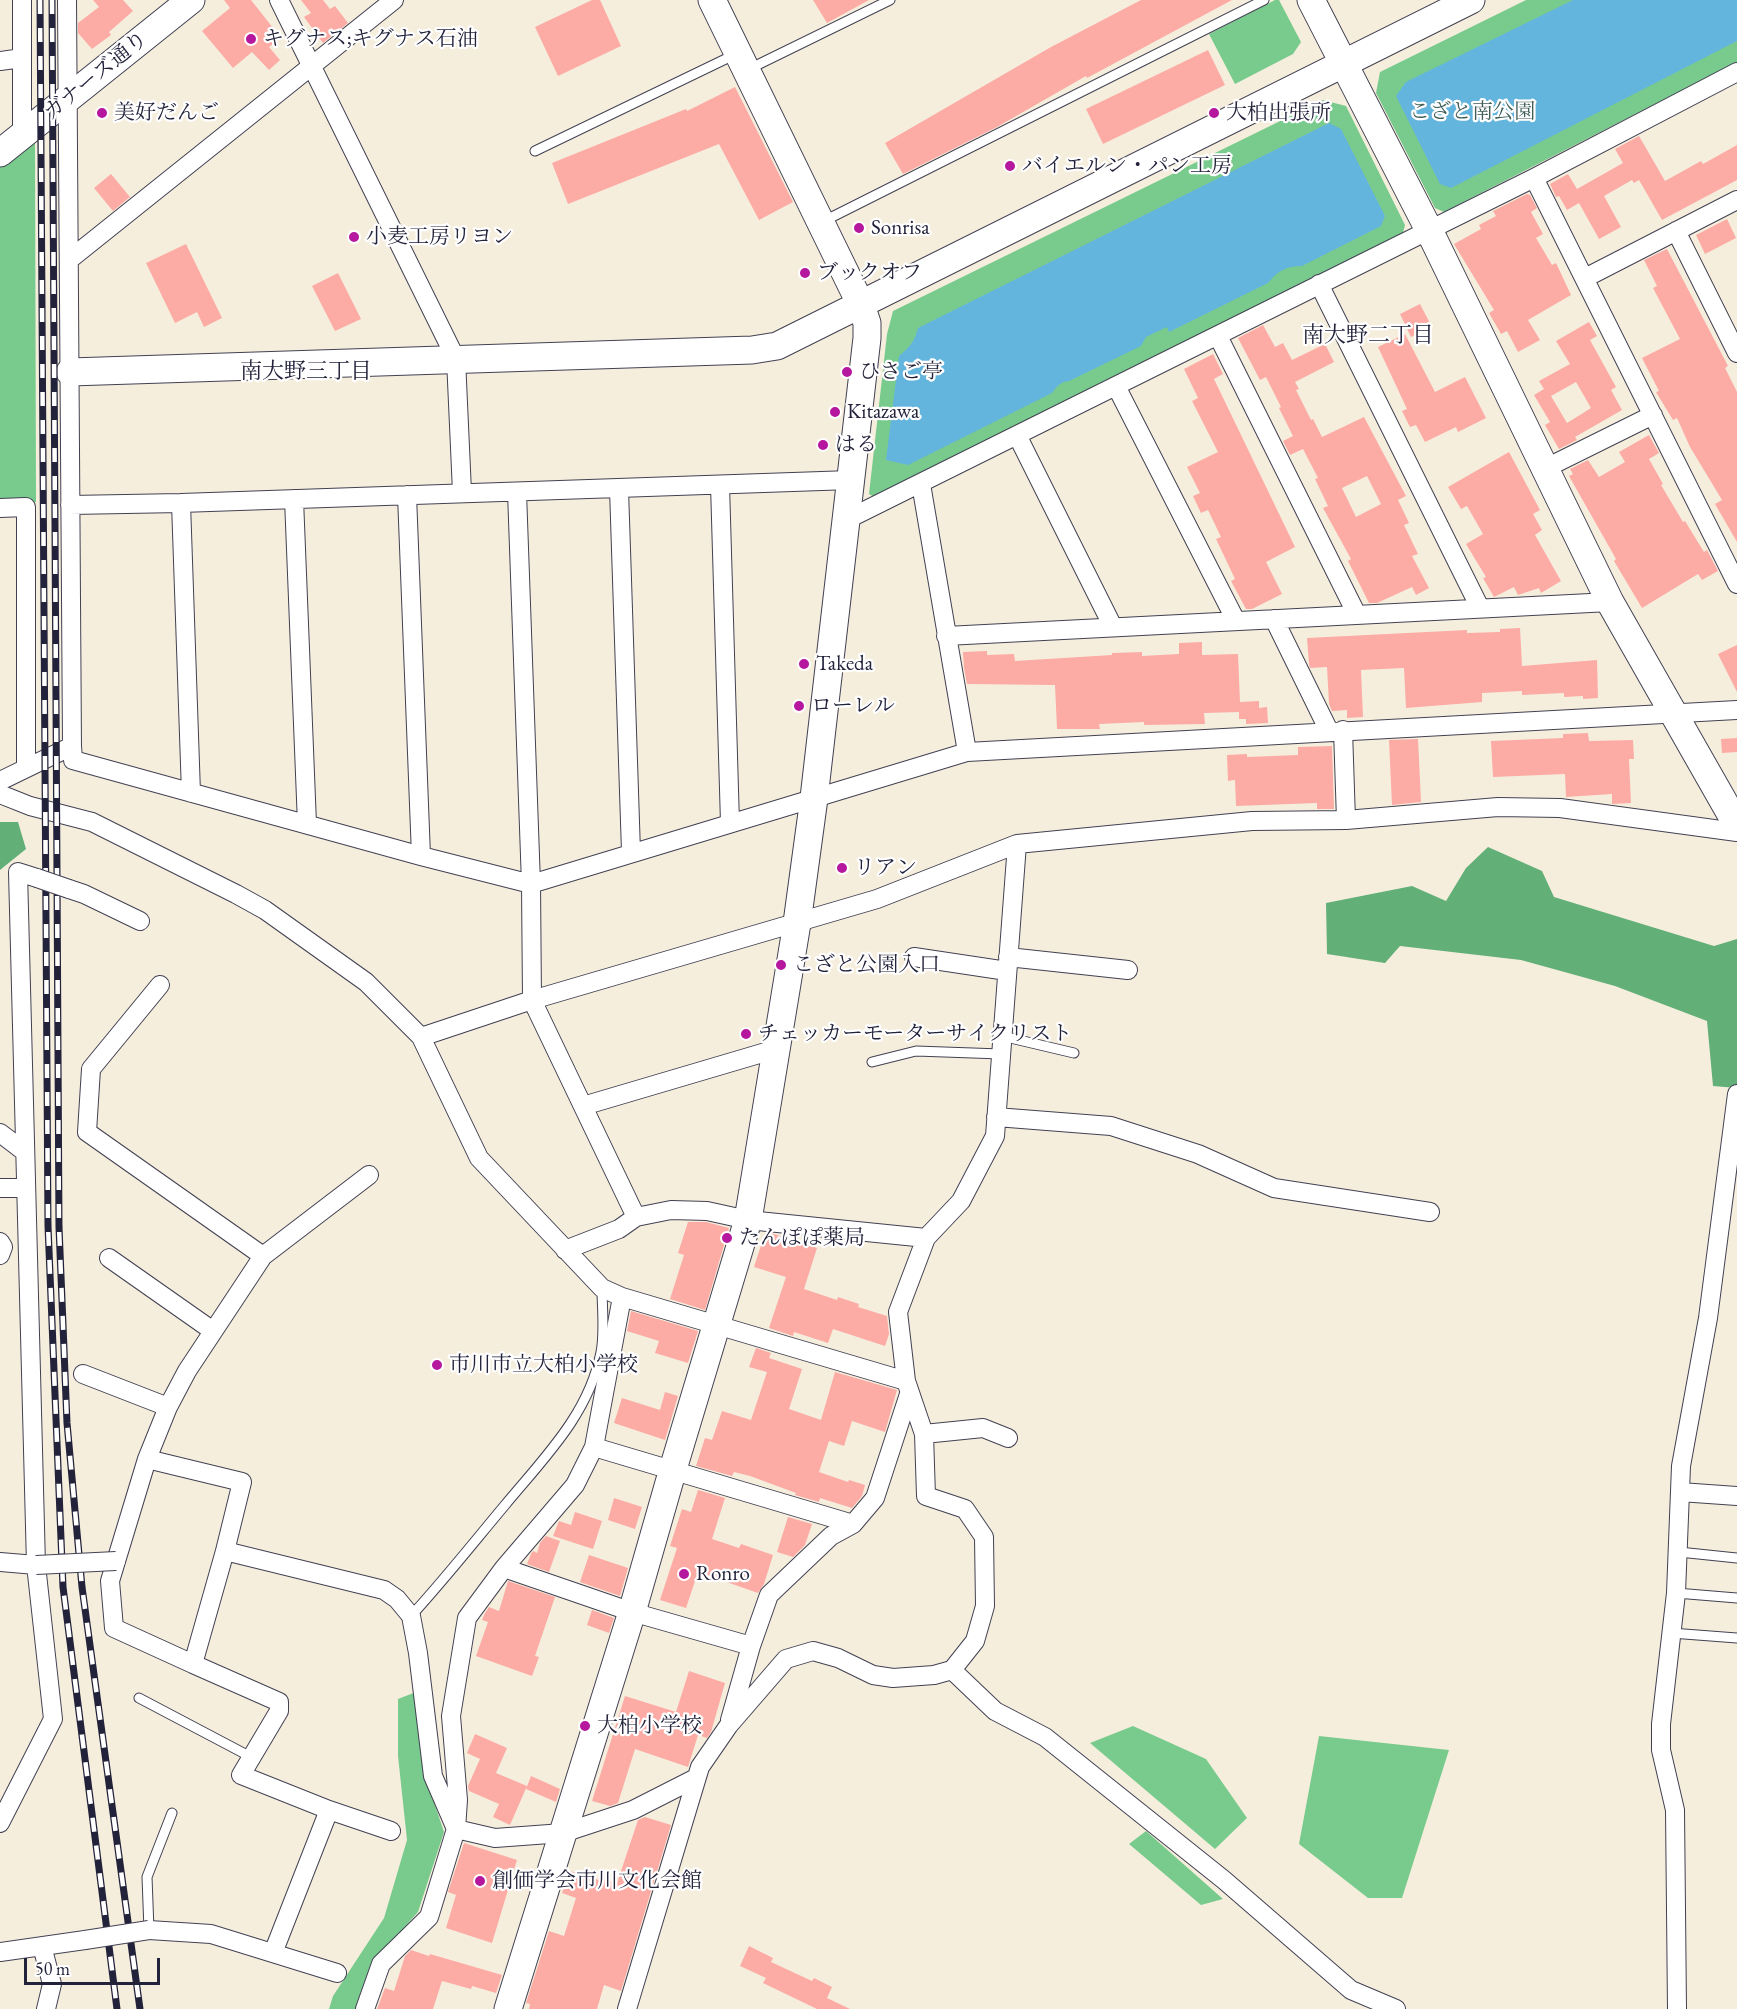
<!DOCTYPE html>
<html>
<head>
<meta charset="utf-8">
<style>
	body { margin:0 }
	#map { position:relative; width:1737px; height:2009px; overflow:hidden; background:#f6eedd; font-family:"EB Garamond",serif }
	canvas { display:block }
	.scale { position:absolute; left:24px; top:1958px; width:136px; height:27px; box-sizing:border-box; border:3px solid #22223b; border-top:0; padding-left:8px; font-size:18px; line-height:21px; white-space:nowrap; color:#22223b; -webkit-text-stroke:4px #fff; paint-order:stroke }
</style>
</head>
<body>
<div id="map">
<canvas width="1737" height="2009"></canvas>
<div class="scale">50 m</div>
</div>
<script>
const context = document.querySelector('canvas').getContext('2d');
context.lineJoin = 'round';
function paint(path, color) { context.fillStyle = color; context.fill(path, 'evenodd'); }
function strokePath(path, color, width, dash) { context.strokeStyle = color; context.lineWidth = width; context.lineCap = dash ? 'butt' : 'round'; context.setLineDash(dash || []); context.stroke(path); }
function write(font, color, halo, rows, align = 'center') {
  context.font = font + ' "EB Garamond","Noto Serif JP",serif'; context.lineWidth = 4.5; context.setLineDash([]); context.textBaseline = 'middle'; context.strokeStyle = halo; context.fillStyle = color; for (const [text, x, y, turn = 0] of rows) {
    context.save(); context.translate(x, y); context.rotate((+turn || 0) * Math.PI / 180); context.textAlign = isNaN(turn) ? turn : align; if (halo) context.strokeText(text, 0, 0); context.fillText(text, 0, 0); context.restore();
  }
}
const green = new Path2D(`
	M1275 0H1279L1301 42 1293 54 1235 84 1209 34Z
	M1526 0H1737V62L1444 212 1435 208 1376 93 1380 72Z
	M1323 100 1346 106 1405 225 1403 233 874 497 869 494 887 334 893 311Z
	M35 132 36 502 0 504V159Z
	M416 1692 424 1772 444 1832 418 1912 373 1963 359 2009H329L333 1996 384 1918 407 1840 398 1756V1699Z
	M1133 1726 1206 1759 1247 1818 1215 1849 1090 1743Z
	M1319 1736 1449 1750 1402 1898H1368L1299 1844Z
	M1146 1831 1223 1899 1201 1905 1129 1844Z`);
const forest = new Path2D(`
	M0 822H18L26 849 0 870Z
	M1488 847 1542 871 1554 897 1714 946 1737 939V1088L1713 1086 1707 1021 1615 986 1521 960 1400 946 1385 963 1327 954 1326 903 1412 886 1446 901 1466 868Z`);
const water = new Path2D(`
	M1573 0H1737V41L1451 188 1440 184 1396 96 1406 82Z
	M1329 123 1341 129 1385 216 1381 226 1302 266C1286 266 1278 271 1268 283L1169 332 1167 327 1146 337 1141 346 1069 381C1060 382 1057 386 1052 393L908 465 886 460 899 356C909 348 915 341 918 328Z`);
const building = new Path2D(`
	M93 0H123L133 11 109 32 111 35 92 49 78 33V23L99 7Z
	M224 0H251L281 38 269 47 280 60 269 70 252 52 233 68 202 31 230 8Z
	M301 0H323L330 9 335 6 348 23 323 43 304 17 311 13Z
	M592 0H600L621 46 558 76 535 27Z
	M813 0H869L827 23Z
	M1141 0H1232L1087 78 1086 76 997 127 903 174 885 143 1051 47Z
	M1208 50 1225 85 1103 144 1086 109Z
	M735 87 793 202 759 220 719 144 568 204 552 163 686 109 687 111Z
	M1639 136 1665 181 1701 161 1703 164 1737 145V180L1662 220 1639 180 1634 183 1632 180 1604 196 1621 227 1599 239 1579 203 1567 210 1559 196 1556 197 1550 184 1568 174 1577 189 1623 163 1615 149Z
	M111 174 130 197 113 211 94 188Z
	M1527 194 1530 195 1537 208 1531 212 1543 234 1536 238 1552 265 1556 263 1571 295 1528 320 1540 340 1518 352 1507 331 1501 334 1489 313 1494 310 1454 244 1481 229 1479 225 1496 216 1493 211Z
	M1727 219 1736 238 1705 254 1696 235Z
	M186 244 222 318 204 327 197 312 175 323 146 263Z
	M1667 249 1728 366 1725 368 1737 392V542L1715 504 1722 500 1690 447 1677 418 1673 420 1656 392 1659 391 1642 358 1680 339 1653 288 1657 286 1644 260Z
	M338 273 361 319 335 331 312 286Z
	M1420 304 1432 327 1411 337 1400 314Z
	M1589 322 1597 336 1590 340 1616 387 1611 390 1622 410 1575 437 1577 440 1559 449 1545 425 1550 422 1534 395 1544 389 1539 381 1570 364 1556 341ZM1576 382 1591 408 1567 423 1551 396Z
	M1263 325 1275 347 1283 343 1292 360 1325 344 1334 362 1295 382 1299 389 1296 390 1311 420 1313 419 1322 437 1364 417 1406 496 1398 500 1409 523 1404 525 1418 554 1412 556 1429 588 1416 595 1412 587 1377 603H1369L1348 561 1351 559 1323 508 1328 506 1315 479 1318 478 1303 449 1290 455 1283 441 1293 436 1279 408 1281 407 1266 377 1260 380 1238 338ZM1367 476 1381 504 1356 517 1342 488Z
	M1405 334 1435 392 1465 377 1486 418 1458 432 1456 427 1425 442 1416 425 1410 427 1402 411 1407 409 1378 347Z
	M1213 354 1223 374 1214 379 1295 547 1266 562 1282 594 1252 609H1246L1231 581 1235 579 1216 539 1221 537 1208 510 1201 513 1193 496 1200 493 1187 467 1218 452 1192 401 1198 398 1184 369Z
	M1649 435 1659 453 1649 459 1663 484 1661 485 1683 522 1685 521 1704 552 1707 550 1718 571 1702 580 1698 574 1642 608 1614 561 1616 559 1569 476 1573 474 1570 469 1588 460 1599 477 1625 462 1619 452Z
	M1509 452 1540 510 1533 514 1542 530 1535 535 1561 581 1541 593 1539 588 1518 595 1514 587 1494 597 1483 578 1486 577 1466 544 1483 534 1467 506 1461 509 1448 487Z
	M1520 628 1522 666 1597 660 1598 698 1583 699V696L1564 697V693L1522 695V691L1482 693V702L1406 708 1404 668 1361 670 1363 717 1347 718V710L1332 711 1329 704 1327 667 1310 668 1309 664 1307 638 1467 630V633L1500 632V629Z
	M1202 642V655L1238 654 1240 702 1259 701V708L1267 707 1268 723 1246 724V719H1239V712L1204 713 1205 724 1144 725V722L1099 724 1100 729H1057L1055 685 967 684 964 668 963 652 987 651V655L1014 654 1015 661 1112 655V653L1142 652V656L1179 654V643Z
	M1737 645V692L1718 654Z
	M1588 733 1589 741 1633 740 1634 759H1629L1631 803 1612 804V794L1566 797 1565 774 1493 777 1491 741 1563 738V734Z
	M1737 738V752L1722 753 1721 739Z
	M1418 739 1421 802 1392 805 1389 740Z
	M1332 746 1334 809H1317V803L1236 806 1235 780 1228 781 1227 755 1247 754V757L1298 755V747Z
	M688 1222H706L729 1228 705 1310 670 1299 684 1255 678 1253Z
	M765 1233 774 1234 817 1248 804 1289 837 1300 838 1297 859 1304 858 1307 887 1316 889 1334 885 1346 833 1329 828 1343 794 1332 793 1336 769 1328 786 1277 754 1267Z
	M631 1311 698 1331 688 1363 655 1353 659 1341 627 1331Z
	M756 1348 771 1353 769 1358 802 1369 789 1409 821 1420 835 1372 897 1390 885 1432 852 1421 844 1446 829 1441 819 1472 848 1482 849 1480 865 1485 862 1496 852 1508 820 1498 819 1502 795 1495 796 1493 750 1476 734 1472 732 1476 696 1466 705 1438 712 1440 722 1411 751 1420 767 1372 749 1367Z
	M665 1392 678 1396 665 1440 614 1423 622 1398 660 1410Z
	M698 1490 725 1498 712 1539 739 1548 741 1544 773 1555 764 1584 758 1593 698 1572 686 1608 660 1600 677 1548 670 1546 682 1509 691 1512Z
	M614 1498 642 1507 635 1529 608 1520Z
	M575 1512 602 1521 593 1549 553 1536 559 1521 571 1525Z
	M788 1517 812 1524 805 1545 793 1557 777 1552Z
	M546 1536 560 1541 549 1572 527 1564 531 1554 533 1551 537 1553 540 1543Z
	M589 1555 628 1568 620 1596 580 1582Z
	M508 1581 555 1597 535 1656 539 1657 532 1676 476 1656 488 1622 482 1620 485 1613 489 1607 499 1611Z
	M592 1610 614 1618 609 1633 587 1625Z
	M689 1671 725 1683 711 1732 707 1738 698 1735 688 1767 635 1749 618 1803 610 1806 592 1801 625 1696 676 1712Z
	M475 1734 507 1748 496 1773 527 1786 510 1825 493 1817 499 1804 469 1791 468 1786 480 1759 467 1753Z
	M531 1776 560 1789 556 1802 526 1789Z
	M645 1817 671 1825 621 1991 604 1985 597 2009H529L530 2004 526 2003 549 1931 564 1936 576 1898 562 1893 570 1871 599 1880 600 1877 617 1883 638 1820Z
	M464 1843 517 1860 492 1943 446 1928 456 1895 448 1892Z
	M749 1946 773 1958 771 1962 812 1981 814 1978 832 1987 827 1998 850 2009H817L763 1983 766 1978 740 1966Z
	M411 1950 429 1956 430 1954 502 1975 496 1993 472 1986 471 1989 442 1981 433 2009H377L385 1988 394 1991 405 1956Z`);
const lane = new Path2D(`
	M749 69 890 0
	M535 151 736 54
	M824 221 1264 0
	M1002 1036 1074 1053
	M872 1062 916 1051 1001 1054
	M1679 1552 1737 1558
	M1676 1593 1737 1598
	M411 1616C444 1580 474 1542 505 1505 544 1458 589 1414 601 1352 605 1332 602 1308 602 1288
	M1671 1633 1737 1638
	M139 1698 251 1757
	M149 1930 147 1877 172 1813`);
const street = new Path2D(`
	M22 0V135
	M67 0 72 746
	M279 0 456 359 462 492
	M0 61 22 58
	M1534 178 1737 584
	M1676 231 1737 353
	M69 260 394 0
	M1585 278 1737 200
	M1319 284 1480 608
	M1218 336 1357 615
	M1116 386 1236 621
	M1017 435 1113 627
	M1546 468 1653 415
	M921 484 967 752
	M720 485 730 823
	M619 489 631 852
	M517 492 531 884 532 1000 636 1217
	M407 495 421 856
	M294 499 307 824
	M181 503 191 793
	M70 505 181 503 851 480
	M0 508 26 507V767
	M846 520 1534 178 1737 72
	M1274 619 1329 731
	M946 636 1610 602
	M1343 730 1346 820
	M0 781 72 746 73 760 421 856 531 884 967 752 1737 710
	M0 794 30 806 92 822 236 894 265 910 366 982 421 1037 479 1158 602 1288 622 1297 906 1381
	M1017 844 1252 821 1346 820 1498 807 1560 808 1737 832
	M69 889 84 894 140 921
	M914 957 1007 971
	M1008 957 1128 970
	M160 985 91 1069 87 1132 263 1256 187 1371 168 1407 147 1459 110 1581 114 1628 193 1664 225 1551 384 1590 397 1599 411 1616 418 1653 433 1776 456 1829 495 1838 563 1833 633 1810 696 1778
	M421 1037 532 1000 877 899 1017 844 995 1136 961 1201 926 1238 748 1220 707 1211 671 1210 636 1217 619 1229 565 1250
	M583 1106 776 1049
	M996 1117 1111 1126 1198 1154 1274 1188 1430 1212
	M0 1133 25 1152
	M0 1188H26
	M926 1238 898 1312 906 1381 924 1434 926 1496 965 1509 984 1537 985 1606 975 1641 952 1670
	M0 1242 3 1247 0 1255
	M263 1256 369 1175
	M109 1258 213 1331
	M83 1374 168 1407
	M924 1434 983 1428 1008 1438
	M594 1447 853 1524
	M147 1459 242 1482 225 1551
	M1680 1492 1737 1496
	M0 1562 36 1565
	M504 1568 632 1612 751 1646
	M193 1664 279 1702V1711L241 1775 329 1810 391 1831
	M730 1720 751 1646 769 1595 831 1536 853 1524 875 1498 909 1394
	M0 1823 53 1719 36 1565 18 872 37 878
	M149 1930 211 1934 337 1973
	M42 1946 52 1984 46 2009
	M0 1952 85 1940
	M273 1953 329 1810
	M365 2009 381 1964 429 1917 456 1829 458 1800 451 1716 467 1618 504 1568 575 1485 594 1447 622 1297
	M627 2009 700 1767 729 1725 786 1659 813 1651 838 1658 873 1675 893 1678 934 1675 952 1670 995 1711 1045 1737 1224 1880 1351 1990 1396 2009
	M1677 2009 1675 1810 1661 1750V1724L1676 1593 1681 1466 1708 1318 1737 1094`);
const secondary = new Path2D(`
	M1311 0 1429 230 1610 602 1737 825
	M0 153 191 0
	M70 372 752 350 777 346 1471 0
	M508 2009 632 1612 673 1469 748 1220 797 923 814 798 867 338V323L861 305 712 0`);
const rail = new Path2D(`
	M40 0 48 1226 63 1587 117 2009
	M52 0 59 1227 67 1423 82 1587 140 2009`);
const streetBridge = new Path2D(`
	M37 878 69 889
	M36 1565 116 1561
	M85 1940 149 1930`);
const markers = [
	[251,39,6,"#b5179e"],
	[102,113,6,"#b5179e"],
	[1214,113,6,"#b5179e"],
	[1010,166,6,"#b5179e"],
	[859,228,6,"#b5179e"],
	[354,237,6,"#b5179e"],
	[805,273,6,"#b5179e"],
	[847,372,6,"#b5179e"],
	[835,412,6,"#b5179e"],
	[823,445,6,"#b5179e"],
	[804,664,6,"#b5179e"],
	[799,706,6,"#b5179e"],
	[842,868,6,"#b5179e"],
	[781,965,6,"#b5179e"],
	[746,1034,6,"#b5179e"],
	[727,1238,6,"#b5179e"],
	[437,1365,6,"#b5179e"],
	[684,1574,6,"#b5179e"],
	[585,1726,6,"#b5179e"],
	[480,1881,6,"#b5179e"]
];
const poiNames = [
	["キグナス;キグナス石油",263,39],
	["美好だんご",114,113],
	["大柏出張所",1226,113],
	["バイエルン・パン工房",1022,166],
	["Sonrisa",871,228],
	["小麦工房リヨン",366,237],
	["ブックオフ",817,273],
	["ひさご亭",859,372],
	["Kitazawa",847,412],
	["はる",835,445],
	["Takeda",816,664],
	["ローレル",811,706],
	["リアン",854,868],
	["こざと公園入口",793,965],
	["チェッカーモーターサイクリスト",758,1034],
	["たんぽぽ薬局",739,1238],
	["市川市立大柏小学校",449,1365],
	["Ronro",696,1574],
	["大柏小学校",597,1726],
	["創価学会市川文化会館",492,1881]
];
const streetNames = [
	["ガナーズ通り",96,76,-39]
];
const parkNames = [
	["こざと南公園",1472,112]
];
const neighbourhoodNames = [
	["南大野二丁目",1368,336],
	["南大野三丁目",306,372]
];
paint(green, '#79cb8d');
paint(forest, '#62af78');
paint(water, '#63b5de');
paint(building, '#fcaba5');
strokePath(lane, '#424153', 11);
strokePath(street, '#424153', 20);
strokePath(secondary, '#424153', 29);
strokePath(lane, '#fff', 9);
strokePath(street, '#fff', 18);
strokePath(secondary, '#fff', 27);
strokePath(rail, '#22223b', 7);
strokePath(rail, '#fff', 4.5, [14]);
strokePath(streetBridge, '#424153', 20, []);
strokePath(streetBridge, '#fff', 18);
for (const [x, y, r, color] of markers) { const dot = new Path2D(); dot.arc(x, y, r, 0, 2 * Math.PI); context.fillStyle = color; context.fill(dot); strokePath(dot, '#fff', 2); }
write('21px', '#22223b', '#fff', poiNames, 'left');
write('21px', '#22223b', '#fff', streetNames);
write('21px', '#405d58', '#fff', parkNames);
write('22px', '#22223b', '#fff', neighbourhoodNames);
</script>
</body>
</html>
